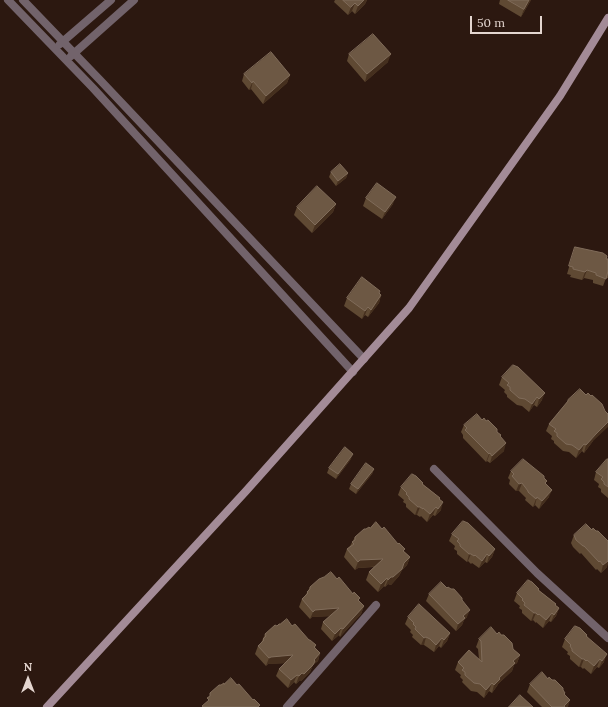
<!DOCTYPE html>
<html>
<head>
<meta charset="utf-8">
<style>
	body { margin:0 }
	#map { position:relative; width:608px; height:707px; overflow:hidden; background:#2c1810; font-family:Lora,serif }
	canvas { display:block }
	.north { position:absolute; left:8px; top:659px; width:40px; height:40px; -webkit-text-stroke:3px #2c1810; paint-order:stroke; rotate:0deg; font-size:11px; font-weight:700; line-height:16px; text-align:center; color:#e4d6d0 }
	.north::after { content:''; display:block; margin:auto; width:14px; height:18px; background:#e4d6d0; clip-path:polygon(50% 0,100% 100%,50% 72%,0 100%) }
	.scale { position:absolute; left:470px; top:16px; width:72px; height:18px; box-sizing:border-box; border:2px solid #e4d6d0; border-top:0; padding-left:5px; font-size:12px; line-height:14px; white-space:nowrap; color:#e4d6d0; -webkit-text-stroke:3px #2c1810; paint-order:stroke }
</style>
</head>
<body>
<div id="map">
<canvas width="608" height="707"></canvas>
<div class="north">N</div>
<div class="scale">50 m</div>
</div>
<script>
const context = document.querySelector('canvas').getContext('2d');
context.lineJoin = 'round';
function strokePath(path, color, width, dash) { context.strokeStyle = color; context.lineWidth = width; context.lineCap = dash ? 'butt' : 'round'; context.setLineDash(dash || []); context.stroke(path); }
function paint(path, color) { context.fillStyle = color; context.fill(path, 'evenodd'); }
const street = new Path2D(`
	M8 0 93 88 353 372
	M23 0 100 80 364 359
	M60 44 111 0
	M71 56 134 0
	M434 469 537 573 608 638
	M287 707 376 605`);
const secondary = new Path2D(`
	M47 707 246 491 409 308 560 96 608 18`);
const wall = new Path2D(`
	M335 0H367L365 4 355 14 352 11 348 15 334 2Z
	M500 0H531L521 17 499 4Z
	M349 54 388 62 365 82 347 61Z
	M244 74 290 75 287 83 263 104 251 89 249 90 242 81Z
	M331 172 348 173 346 178 336 186 329 177Z
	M366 198 393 204 382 219 363 206Z
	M336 204 333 212 312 233 294 215 297 207Z
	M575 247 608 259V278H606L603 286 593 283V280L584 278 582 280 570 277 571 275 567 274Z
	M379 293 381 295 379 303 368 317 365 315 362 319 344 306 347 298Z
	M502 377 542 400 537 407 534 405 529 412 522 406 517 405 507 397V395L504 392 505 390 499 385Z
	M568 400 593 441 584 453 582 451 576 458 569 452 563 451 554 443V441L551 439 552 436 546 431 549 424 566 404Z
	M482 420 486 421 497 432 501 437 504 451 490 463 487 461 486 462 463 438V435L461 432 464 425Z
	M351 459 336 479 327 473 329 468Z
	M608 459V498L601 492V489L598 487 599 484 594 480 596 472Z
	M374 469 372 474 356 494 349 489 351 484Z
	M511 471 544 478 549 497 539 509 535 505 533 507 525 500 526 498 519 491H516L509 484 510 480 508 478Z
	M423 483V484L440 498V499L441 510 435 516 433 515 427 522 421 516 420 517 417 515H415L406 507V504L403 502 404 500 398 495 401 487Z
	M370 528 382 529 410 557 407 565 402 570 399 576 391 585 388 584 385 587 384 586 378 592 366 580 369 572 374 567 358 568 355 570 344 557 347 549 350 546 355 537 366 529Z
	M452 534 495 549 492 557 487 563 485 562 479 568 472 563 471 564 468 561 467 562 457 554V551L454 549 455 546 449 541Z
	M574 535 607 567 601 573 597 569 596 570 581 553 580 554 573 547 571 543Z
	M337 579 364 606 361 614 340 637 339 635 332 641 321 629 323 622 330 616 312 617 310 619 299 607 302 599 305 596 310 587Z
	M447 588 462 600 467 617 464 620 462 625 456 631 426 601 429 594Z
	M539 589V590L556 604 555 605 559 608 556 616 551 622 549 621 543 628 536 622V623L533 620 531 621 522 613V610L519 608 520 606 514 601 517 593Z
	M408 617 450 633 447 641 441 648 439 646 434 652 427 647 424 645H421L412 637 413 635 410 632 411 630 405 624Z
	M280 624 292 626 309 640 316 645 315 648 320 653 318 661 313 665 310 672 301 681H299L296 684 294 682 288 688 276 676 279 669 285 663 268 664 266 666 255 654 258 646 261 643 265 634Z
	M497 634 513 649 520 655 517 663 514 665 512 671 498 684 497 686 492 693 489 691 484 698 477 692 471 691 462 682 463 680 460 677 461 675 455 670 458 662 479 659 478 649 476 647 479 639Z
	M587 635V636L604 662 599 668 597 667 591 674 584 668 583 669 581 667H579L570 659V656L567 654 568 652 562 647 565 639Z
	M548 679 563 690 565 694 568 707H542L527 692 530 684Z`);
const shadedWall = new Path2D(`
	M364 0H367L365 4 355 14 358 6Z
	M529 0H531L530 2 521 17 524 9Z
	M355 3 352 11 348 15 351 7Z
	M391 54 388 62 365 82 367 74Z
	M290 75 287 83 263 104 266 96Z
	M253 81 251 89 249 90 252 83Z
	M348 173 346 178 336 186 338 181Z
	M396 197 393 204 382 219 385 212Z
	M336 204 333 212 312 233 315 225Z
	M587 270 584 278 582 280 585 272Z
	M381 295 379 303 368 317 371 310Z
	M368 307 365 315 362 319 365 311Z
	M545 393 542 400 537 407 539 399Z
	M537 397 534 405 529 412 532 404Z
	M608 422V427L593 441 584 453 586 445 596 434Z
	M506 443 504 451 490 463 492 456Z
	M584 444 582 451 576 458 579 450Z
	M490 453 487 461 486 462 489 454Z
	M353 454 351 459 336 479 338 474Z
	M374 469 372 474 356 494 358 489Z
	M522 483 519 491H516L519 484Z
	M552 490 549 497 539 509 542 501Z
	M537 497 535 505 533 507 536 499Z
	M443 502 441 510 435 516 438 509Z
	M418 507H420L417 515H415Z
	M436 507 433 515 427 522 430 514Z
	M495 549 492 557 487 563 489 556Z
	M469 554H471L468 561 467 562Z
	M487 554 485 562 479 568 482 561Z
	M410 557 407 565 402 570 399 576 391 585 388 584 385 587 388 580Z
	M608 557V564L607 567 601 573 603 565Z
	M383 559 380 566 358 568 355 570 358 562 360 560Z
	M387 578 384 586 378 592 381 584Z
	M364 606 361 614 340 637 343 629Z
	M339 608 336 616 312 617 310 619 313 612 315 610Z
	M559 608 556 616 551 622 554 615Z
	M470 610 467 617 464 620 462 625 456 631 458 624 463 616Z
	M534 613H536L533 620 531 621Z
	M552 613 549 621 543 628 546 620Z
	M341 628 339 635 332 641 335 634Z
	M450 633 447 641 441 648 444 640Z
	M426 637 424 645H421L424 638Z
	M442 638 439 646 434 652 436 645Z
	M320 653 318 661 313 665 310 672 301 681H299L296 684 299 676Z
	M607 654 604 662 599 668 602 661Z
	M293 655 291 663 268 664 266 666 269 658 271 657Z
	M520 655 517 663 514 665 512 671 498 684 497 686 492 693 494 685 499 678 513 661Z
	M582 659H584L581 667H579Z
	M600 659 597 667 591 674 594 666Z
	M297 675 294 682 288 688 291 680Z
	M492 683 489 691 484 698 486 690Z
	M570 700 568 707H564V706Z`);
const building = new Path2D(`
	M343 0H364L358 6 355 3 351 7Z
	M508 0H529L524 9Z
	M373 34 391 54 367 74 349 54Z
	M271 52 290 75 266 96 253 81 252 83 244 74Z
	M340 164 348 173 338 181 331 172Z
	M377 183 396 197 385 212 366 198Z
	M317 186 336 204 315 225 297 207Z
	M575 247 603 253 607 256 606 259H608V271L606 279 596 275V273L587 270 585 272 573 269V267L569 266Z
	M362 277 380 291 379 293 381 295 371 310 368 307 365 311 347 298Z
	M513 365 518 367 545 393 539 399 537 397 532 404 525 399 519 398 510 390V387L507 385 509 383 502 377Z
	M580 389 586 395 588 393 591 396 592 395 602 404 605 411 608 414V422L596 434 586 445 584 444 579 450 572 445 566 444 557 436V433L554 431 556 429 549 424 568 401V400Z
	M477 414 482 420 484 418 486 421 488 420 497 429V432L501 435 500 436 506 443 492 456 490 453 489 454 465 430 467 428 464 425Z
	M345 447 353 454 338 474 329 468Z
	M523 459 544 476V478L547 481 545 483 552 490 542 501 537 497 536 499 528 492V491L522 483 519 484 512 476 514 474 511 471Z
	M607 459H608V487L604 484V482L601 479 603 477 596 472Z
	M366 463 374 469 358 489 351 484Z
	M412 474 416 476 423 483 422 484 440 498 439 499 443 502 438 509 436 507 430 514 423 508V509L420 507H418L409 499V497L406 494 407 493 401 487Z
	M463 521 468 523 495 549 489 556 487 554 482 561 475 555 474 556 471 554H469L460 546V544L457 541 459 539 452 534Z
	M376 522 382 529 384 527 398 544 399 543 405 549 403 551 410 557 404 563 402 569 393 577H391L388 580 387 578 381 584 369 572 383 559 360 560 358 562 347 549 354 544 352 542 355 540V537L364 529H366L369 527 370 528Z
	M586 524 592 530 593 528 596 531H598L608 541V561L603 565 600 561 599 562 584 546H583L576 540 574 535Z
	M331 572 337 579 339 577 353 594 354 592 360 598 358 600 364 606 343 629 341 628 335 634 323 622 339 608 315 610 313 612 302 599 308 593 307 592 310 589V587L319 579 324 577Z
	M528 580 532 582 539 589 538 590 556 604 555 605 559 608 554 615 552 613 546 620 539 614 538 615 536 613H534L524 605 525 603 522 600 523 599 517 593Z
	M441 582 447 588 448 587 451 589H454L462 598V600L470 610 463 616 465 618 458 624 429 594Z
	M419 604 450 633 444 640 442 638 436 645 430 639 426 637 424 638 415 629 416 627 413 624 414 623 408 617Z
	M287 619 292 626 295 624 309 640H310L316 645 314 647 320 653 314 660 315 661 313 665 304 674 302 673 299 676 297 675 291 680 279 669 293 655 271 657 269 658 258 646 264 640 263 639 266 636 265 634 275 625 277 626 279 624H280Z
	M575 626 580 628 587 635 586 636 607 654 602 661 600 659 594 666 587 660 586 661 584 659H582L572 651V649L570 646 571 645 565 639Z
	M491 627 497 634 499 632 501 635H504L512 643 513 649 520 655 513 661 515 663 499 678 500 679 494 685 492 683 486 690 480 684 474 683 465 675V672L462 670 464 668 458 662 469 650 482 662 481 641 479 639Z
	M542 672 548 679 549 677 552 680H555L563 688V690L565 693 564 694 570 700 564 706 565 707H552L530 684Z
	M231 678 237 685 239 684 253 700 254 699 260 705 258 707H203L202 706 209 700 207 698 210 696V693L219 685H221L224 683V684Z
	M520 695 533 707H509Z`);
strokePath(street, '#72636b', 8);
strokePath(secondary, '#a38b97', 8);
paint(wall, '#5f4933');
paint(shadedWall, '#452f1e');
paint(building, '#6d5844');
strokePath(building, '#806c5a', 1);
</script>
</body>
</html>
